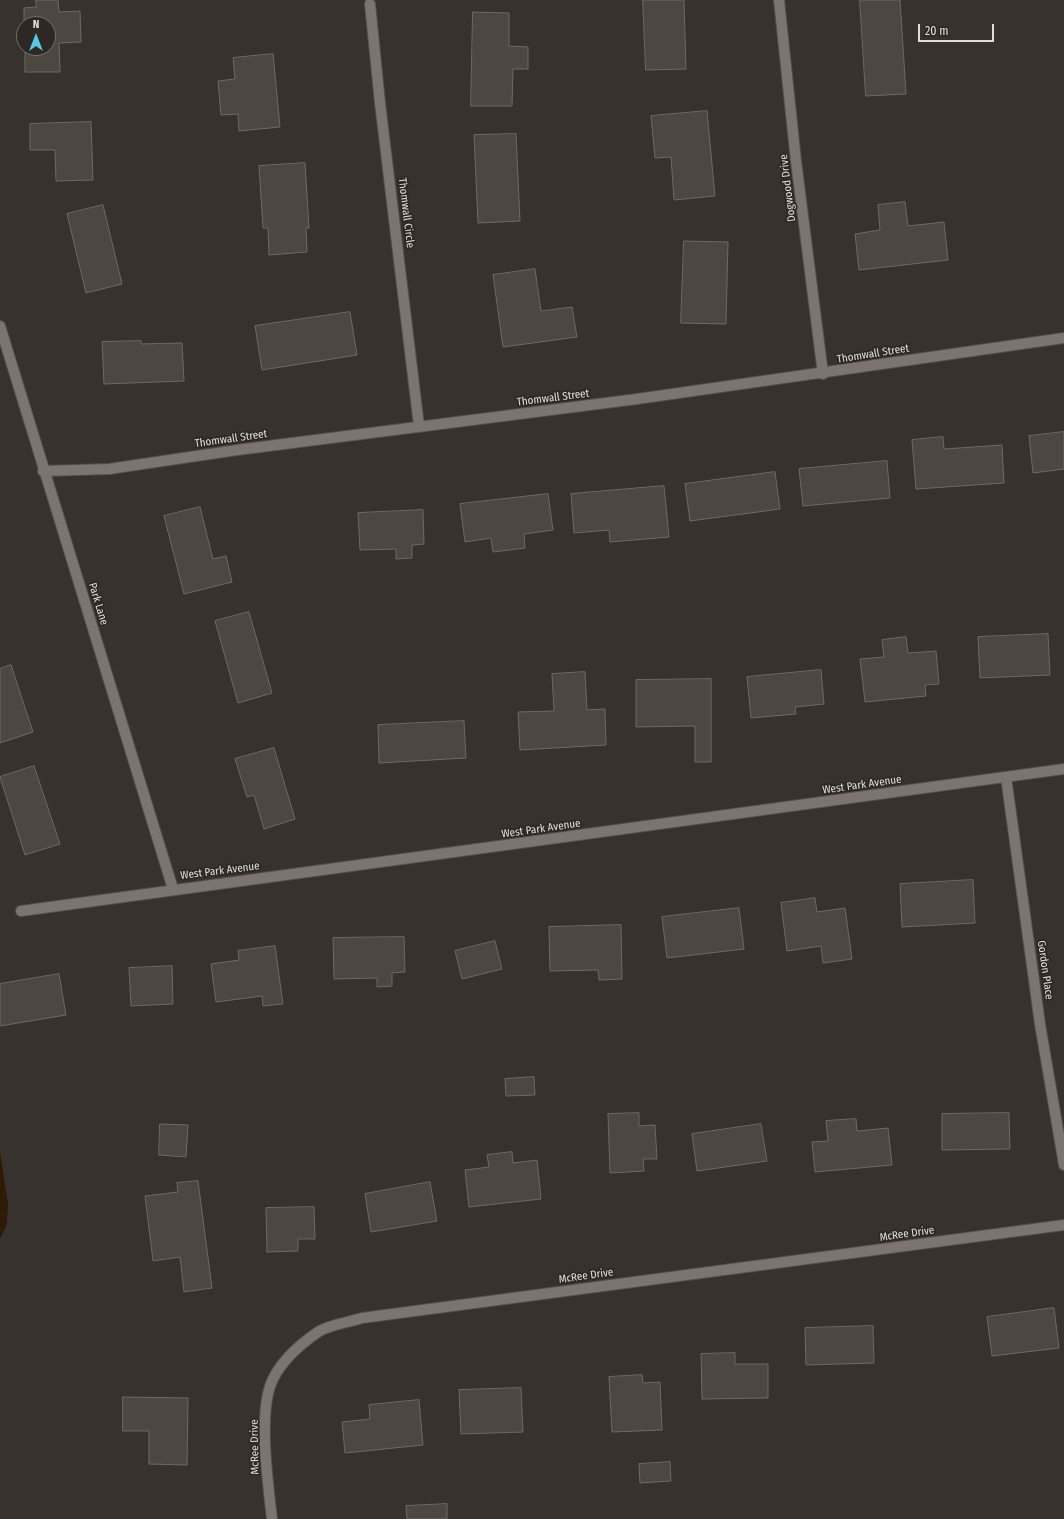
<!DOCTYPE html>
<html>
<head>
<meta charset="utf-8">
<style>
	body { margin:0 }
	#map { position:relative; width:1064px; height:1519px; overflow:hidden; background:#37322d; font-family:"Fira Sans Condensed",sans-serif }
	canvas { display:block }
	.north { position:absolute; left:16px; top:16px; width:40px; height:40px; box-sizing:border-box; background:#2d2823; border:1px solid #75706c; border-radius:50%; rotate:0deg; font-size:11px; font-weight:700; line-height:16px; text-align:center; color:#e0ddda }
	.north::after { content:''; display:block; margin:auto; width:14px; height:18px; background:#58c9e4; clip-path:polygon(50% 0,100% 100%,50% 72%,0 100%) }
	.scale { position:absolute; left:918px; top:24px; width:76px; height:18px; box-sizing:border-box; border:2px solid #e0ddda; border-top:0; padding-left:5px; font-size:12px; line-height:14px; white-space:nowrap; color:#e0ddda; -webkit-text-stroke:3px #2d2823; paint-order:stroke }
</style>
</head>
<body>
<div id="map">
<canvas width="1064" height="1519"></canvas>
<div class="north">N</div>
<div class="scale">20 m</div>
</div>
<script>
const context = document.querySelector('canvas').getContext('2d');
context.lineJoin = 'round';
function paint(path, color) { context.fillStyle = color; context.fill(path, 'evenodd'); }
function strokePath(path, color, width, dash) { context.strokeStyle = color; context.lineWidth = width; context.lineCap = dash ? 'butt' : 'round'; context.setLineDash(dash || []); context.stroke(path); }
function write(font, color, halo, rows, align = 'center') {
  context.font = font + ' "Fira Sans Condensed",sans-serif'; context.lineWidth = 3.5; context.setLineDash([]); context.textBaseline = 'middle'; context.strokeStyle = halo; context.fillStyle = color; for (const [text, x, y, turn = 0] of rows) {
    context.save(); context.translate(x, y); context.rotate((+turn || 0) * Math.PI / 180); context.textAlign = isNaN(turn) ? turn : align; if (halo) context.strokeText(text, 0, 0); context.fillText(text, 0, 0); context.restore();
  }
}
const water = new Path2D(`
	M0 1152 8 1204 7 1224 0 1239Z`);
const building = new Path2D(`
	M36 0H58L59 12 80 11 81 42 59 43 60 72H25V48H48V24H24V8L36 7Z
	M643 0H684L686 69 646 70Z
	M860 0H900L906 94 866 96Z
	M473 12 509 13V46L528 47V69H513L512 106H471Z
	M273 54 280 127 239 131 238 114 221 115 218 81 235 79 233 58Z
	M707 111 715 196 674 200 671 157 655 158 651 116Z
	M91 122 93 180 56 181 55 150H30V124Z
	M516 134 520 221 478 223 474 135Z
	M305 163 309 228H306L307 252 269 255 268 228H263L259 166Z
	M905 202 908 226 944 222 948 260 859 270 855 234 880 230 878 205Z
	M103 205 122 284 86 293 67 214Z
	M684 241 728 242 726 324 681 323Z
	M535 269 541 311 572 307 577 337 503 347 493 275Z
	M350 312 357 355 262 370 255 326Z
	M141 341V344L182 343 184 381 104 384 102 342Z
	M1064 432V469L1033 473 1029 436Z
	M943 437 944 449 1002 445 1004 483 916 489 912 440Z
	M887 461 890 498 803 506 799 469Z
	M775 472 780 509 690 521 685 484Z
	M664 486 669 537 610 542 609 530 574 533 571 494Z
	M548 494 553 530 524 534 525 548 493 552 491 538 465 542 460 504Z
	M200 507 213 559 226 556 232 582 184 594 164 516Z
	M423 510 424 544 412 545V558L396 559V549L360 550 358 513Z
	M249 612 272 693 238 703 215 621Z
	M1048 634 1050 675 980 678 978 637Z
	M906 637 908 653 936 651 939 684 925 685 926 696 865 702 860 659 884 657 882 640Z
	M11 665 33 732 0 743V669Z
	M821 670 824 704 795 707 796 714 751 718 747 677Z
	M585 672 587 710 605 709 606 745 520 750 518 712 554 711 552 674Z
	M711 679V762H695V726L636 727V680Z
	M464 721 466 758 379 763 378 725Z
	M274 748 295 819 264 829 254 795 247 797 235 759Z
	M34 766 60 844 25 855 0 777Z
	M973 880 975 923 902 927 900 884Z
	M815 898 817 912 845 908 852 959 823 963 821 946 787 951 781 903Z
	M739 908 744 949 667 958 662 917Z
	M621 925 622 979 599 980 598 970 550 971 549 927Z
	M404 937 405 972 392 973V986L377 987V978L334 979 333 938Z
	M495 941 502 969 462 979 455 951Z
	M275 946 283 1004 263 1006 262 996 216 1002 211 964 239 960 238 951Z
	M172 966 173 1004 131 1006 129 968Z
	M59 974 66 1015 0 1026V984Z
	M534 1077 535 1095 506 1096 505 1079Z
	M639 1113V1126L655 1125 657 1159H643L644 1171 610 1173 608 1114Z
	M1009 1113 1010 1149 942 1150V1114Z
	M856 1119 857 1131 888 1128 892 1165 815 1172 812 1142 828 1141 826 1121Z
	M160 1124 188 1125 186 1157 159 1155Z
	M761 1124 767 1161 697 1171 692 1134Z
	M512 1152 513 1163 537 1160 541 1199 469 1207 465 1170 489 1167 487 1155Z
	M198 1181 212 1288 184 1292 180 1257 153 1261 145 1196 178 1192 177 1183Z
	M430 1182 437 1221 371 1232 365 1194Z
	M314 1207 315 1239H298V1251L267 1252 266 1208Z
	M1054 1308 1059 1348 992 1356 987 1317Z
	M873 1326 874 1363 806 1365 805 1328Z
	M735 1353V1364H768V1398L702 1399 701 1354Z
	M642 1375 643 1383 660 1382 662 1430 612 1432 609 1377Z
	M521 1388 523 1432 461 1434 459 1390Z
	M123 1397 188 1398 187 1465 149 1464V1431H123Z
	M419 1400 423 1445 345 1453 342 1422 370 1419 369 1405Z
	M670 1462 671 1481 640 1483 639 1464Z
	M447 1504V1519H407L406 1506Z`);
const street = new Path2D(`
	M779 0 796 161 823 374
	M370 4 380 103 419 426
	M0 326 173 889
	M43 471 109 469 237 450 637 399 1064 338
	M1006 777 1040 1024 1064 1165
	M21 911 1064 769
	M272 1519C268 1483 259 1420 270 1386 278 1364 299 1345 318 1332 328 1325 350 1322 362 1318L1064 1225`);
const streetNames = [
	["Dogwood Drive",788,188,-97],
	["Thomwall Circle",406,213,83],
	["Thomwall Street",873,354,-9],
	["Thomwall Street",553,398,-7],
	["Thomwall Street",231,439,-8],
	["Park Lane",98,604,73],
	["West Park Avenue",862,785,-8],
	["West Park Avenue",541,829,-8],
	["West Park Avenue",220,871,-7],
	["Gordon Place",1045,970,82],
	["McRee Drive",907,1234,-8],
	["McRee Drive",586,1276,-8],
	["McRee Drive",255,1447,-91]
];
paint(water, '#2e1b05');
paint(building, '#4d4742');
strokePath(building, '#6f6963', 1);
strokePath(street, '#55514c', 12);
strokePath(street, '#7c756f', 10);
write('11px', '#e0ddda', '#2d2823', streetNames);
</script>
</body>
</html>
